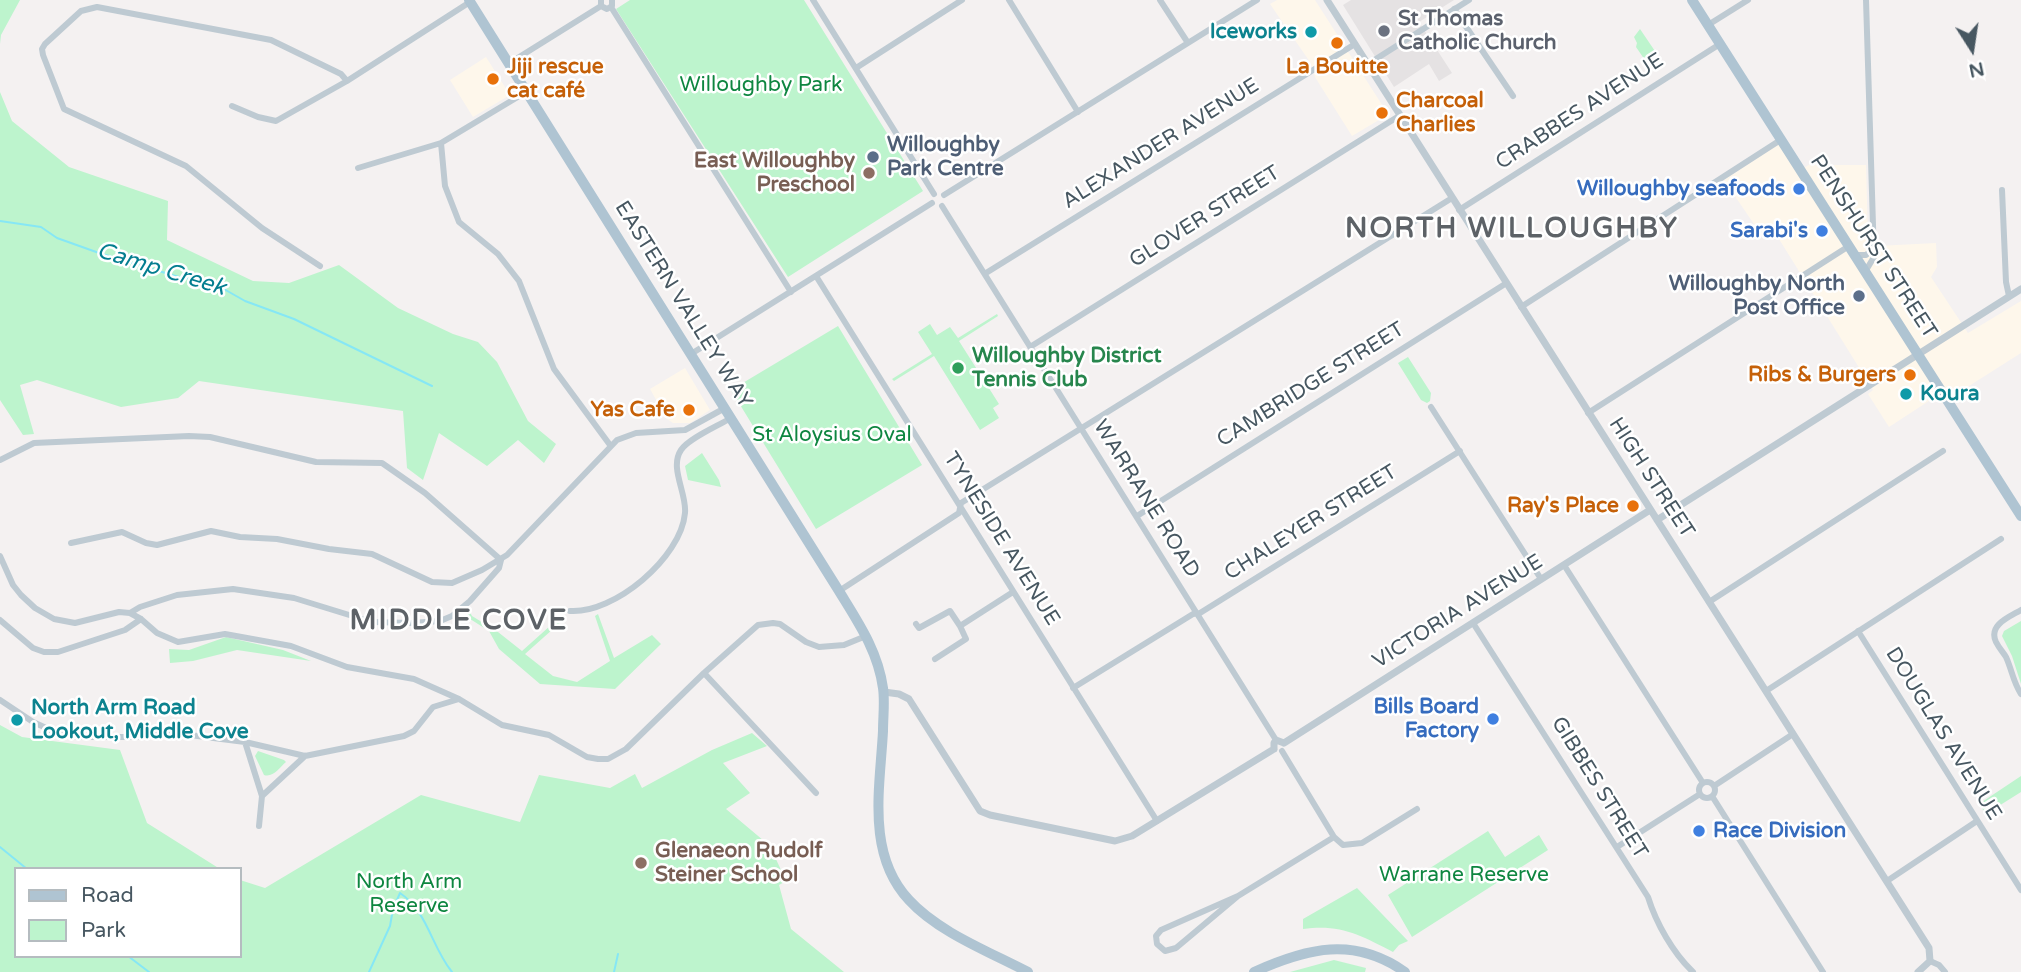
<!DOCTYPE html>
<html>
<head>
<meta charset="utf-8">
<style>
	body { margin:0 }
	#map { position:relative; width:2021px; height:972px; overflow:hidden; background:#f4f1f1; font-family:"Varela Round",sans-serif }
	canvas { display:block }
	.legend { position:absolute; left:14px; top:867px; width:228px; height:91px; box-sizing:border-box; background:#fff; border:2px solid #b5bcc0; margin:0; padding:9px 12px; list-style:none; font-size:21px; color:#475761 }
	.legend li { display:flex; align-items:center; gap:14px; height:35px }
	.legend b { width:35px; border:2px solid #b5bcc0 }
	.north { position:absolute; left:1937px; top:14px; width:70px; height:70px; -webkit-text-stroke:5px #fff; paint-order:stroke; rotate:168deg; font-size:19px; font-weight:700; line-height:28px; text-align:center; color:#475761 }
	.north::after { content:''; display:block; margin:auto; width:24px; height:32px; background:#475761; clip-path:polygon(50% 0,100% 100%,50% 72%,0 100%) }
</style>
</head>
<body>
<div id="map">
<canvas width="2021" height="972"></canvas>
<ul class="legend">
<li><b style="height:9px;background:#afc4d2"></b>Road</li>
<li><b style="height:19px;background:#bdf4cd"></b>Park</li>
</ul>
<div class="north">N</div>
</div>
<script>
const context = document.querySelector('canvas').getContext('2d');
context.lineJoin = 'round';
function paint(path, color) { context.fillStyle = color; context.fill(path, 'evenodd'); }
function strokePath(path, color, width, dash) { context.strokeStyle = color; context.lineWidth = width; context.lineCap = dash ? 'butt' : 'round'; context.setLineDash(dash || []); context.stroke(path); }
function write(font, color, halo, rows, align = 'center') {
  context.font = font + ' "Varela Round",sans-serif'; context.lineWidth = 5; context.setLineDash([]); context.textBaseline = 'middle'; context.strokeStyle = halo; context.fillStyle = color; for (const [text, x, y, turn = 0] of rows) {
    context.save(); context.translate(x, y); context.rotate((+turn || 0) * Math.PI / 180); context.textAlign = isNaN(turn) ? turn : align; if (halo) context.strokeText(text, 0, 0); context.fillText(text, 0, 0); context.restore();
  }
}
const commercial = new Path2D(`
	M1277 0H1315L1386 111 1384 117 1352 136 1315 77 1310 62 1270 4Z
	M486 57 510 95 473 117 450 80Z
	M1779 144 1797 172 1824 156 1830 165H1866L1868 240 1877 246 1936 243 1937 267 1931 277 1968 333 2021 301V353L1958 393 1954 388 1932 399 1889 427 1868 394 1873 390 1769 223 1758 230 1724 180Z
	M685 368 710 410 690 423H673L667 419 650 389Z`);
const education = new Path2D(`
	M1351 0H1454L1419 22 1452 73 1439 81 1429 64 1394 87 1343 5Z`);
const green = new Path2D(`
	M0 0H20L1 35 0 44Z
	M630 0H804L923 191 788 277 616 9Z
	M1640 29 1661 60 1656 66H1649L1636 47 1637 43 1634 37Z
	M0 92 12 121 69 167 168 201 167 240 253 281 289 283 339 265 398 308 453 334 478 342 497 362 528 421 556 444 544 463 518 440 487 466 439 433 423 480 407 468 403 411 199 381 178 398 121 407 37 380 20 385 34 434 23 435 0 400Z
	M997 314 998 316 959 341 999 404 993 408 999 418 980 430 934 356 894 381 892 379 932 354 918 332 930 324 937 335 950 327 958 338Z
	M838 326 922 465 816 529 731 390Z
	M1408 357 1431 393 1430 401 1427 403 1421 400 1398 363Z
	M702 453 719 480 721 487 688 480 685 466Z
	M467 607 472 616 498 632 522 651 560 617 562 621 525 654 553 676 577 682 610 661 595 616 598 614 614 658 652 635 661 644 615 689 540 684 499 649 489 631 467 617 465 610Z
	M2021 621V684L2012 656 2002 636 2004 631Z
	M226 637 283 650 311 661 237 650 193 661 170 663 169 649 189 650Z
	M0 725 22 737 120 750 147 823 220 869H16V956H240V880L265 888 421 795 520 822 539 775 610 788 635 774 642 788 712 750 752 733 767 746 723 763 750 793 726 809 770 846 786 881 779 885 791 929 844 972H0Z
	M258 751 284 760 286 762C280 767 273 778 264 775L255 756Z
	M2021 776V792L1986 814 1979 804Z
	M1488 831 1505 857 1539 835 1548 850 1412 937 1388 895Z
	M1357 888 1408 941 1399 945 1393 952C1360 935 1341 924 1303 929V919Z
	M1334 960 1366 968 1365 972H1290Z`);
const stream = new Path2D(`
	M0 221 41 227 57 238 99 253 182 278 208 280 245 301 294 319 432 386
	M0 847 27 869
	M128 956 149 972
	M369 972 390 926 393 909 400 893C428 912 431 946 452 972
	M614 972 618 954`);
const minor = new Path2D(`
	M601 0V6L607 9 612 6V0
	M813 0 934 194
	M1009 0 1078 112
	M1160 0 1188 43
	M611 7 791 292
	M1454 9 1513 96
	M1708 25 1748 0
	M508 64 601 6
	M1368 64 1469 0
	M856 68 962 0
	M526 92 441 143 445 186 459 222 498 254 519 281 554 369 610 445
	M232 106 258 117 276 121 347 81
	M358 168 441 143
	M2002 190 2006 282 2009 296
	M944 195 1257 0
	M942 206 1276 740
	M1459 210 1720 44
	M1855 255H1866L1873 249
	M320 266 262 228 186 166 64 109 43 55 42 49 45 44 81 11 97 7 271 40 341 74 347 81 470 2
	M1865 272 1874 257 1866 0
	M986 273 1355 44
	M816 276 1157 821
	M1521 307 1782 139
	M1030 347 1399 116
	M691 354 932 203
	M1431 407 1541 579
	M1588 413 1849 246
	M0 460 34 443 189 436 210 437 316 462 382 463 425 493 501 560
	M1137 516 1505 284
	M71 543 122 532 146 543 157 545 211 531 240 537 277 539 329 549 372 554 432 582 452 583 482 570 507 555 617 440 636 433 685 430 725 408
	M0 556 13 585 21 595 35 608 54 619 75 623 119 612 130 613 141 619 157 633 178 642 225 634 291 646 347 667 414 679 459 699 502 725 549 735 587 757 598 759H608L626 749 704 673 758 625 773 623 780 624 806 642 819 647 844 645 866 636
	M1564 565 1703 783
	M839 591 959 513 961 503 1452 198
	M1709 602 1943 451
	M2021 610C2009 617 1988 625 1996 642 1999 648 2003 652 2006 657 2012 670 2013 682 2021 694
	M570 611C614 614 681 558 685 513 687 493 669 468 681 450 689 438 718 426 731 418
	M130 613 140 607 177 595 233 589 294 598 372 622 411 623 440 621 452 616 470 601 499 568 501 560
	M0 620 33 648 44 652H58L125 630 141 619
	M1473 623 1648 897C1656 923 1673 953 1693 972
	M916 624 919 628 950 611 960 626 1013 592
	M1858 631 2021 890
	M935 659 966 639 960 626
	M704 673 816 793
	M1073 688 1193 614 1200 613 1460 451
	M1766 691 2001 539
	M0 700 33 722 55 732 79 737H134L174 733 245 742 305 756 404 736 414 731 433 707 459 699
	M245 742 262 796
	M1282 751 1334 837 1343 845 1362 843 1417 809
	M1699 790a8 8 0 1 1 16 0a8 8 0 1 1-16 0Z
	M1714 786 1793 734
	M1712 796 1823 972
	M259 826 262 796 305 756
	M1617 847 1700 794
	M1887 881 1977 821
	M1238 896 1176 948 1165 951 1157 944 1156 936 1161 930 1238 896 1334 837
	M1930 961 1939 965 1945 972`);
const tertiary = new Path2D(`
	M1327 0 1929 948 1930 961 1918 972
	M1657 520 2021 289
	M884 692 899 694 909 699 980 811 990 815 1115 841 1132 836 1274 749
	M1284 743 1650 510
	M1274 749V743L1276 740 1284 743`);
const primary = new Path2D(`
	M469 0 839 591C858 622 878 651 883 688 885 702 883 717 883 731 880 788 866 854 909 900 938 932 990 952 1028 972
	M1692 0 2021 516
	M1254 972C1307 948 1354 936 1405 972`);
const markers = [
	[1384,31,7,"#6b7280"],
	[1311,32,7,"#0f9aa8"],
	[1337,43,7,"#e8710a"],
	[493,79,7,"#e8710a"],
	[1382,113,7,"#e8710a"],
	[873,157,7,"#5c6f8a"],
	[869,173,7,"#8d6e63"],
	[1799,189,7,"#3f7fe0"],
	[1822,231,7,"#3f7fe0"],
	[1859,296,7,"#5c6f8a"],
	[958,368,7,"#2e9e5b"],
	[1910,375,7,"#e8710a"],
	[1906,394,7,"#0f9aa8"],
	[689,410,7,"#e8710a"],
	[1633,506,7,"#e8710a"],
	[1493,719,7,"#3f7fe0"],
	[17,720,7,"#0f9aa8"],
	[1699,831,7,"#3f7fe0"],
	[641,863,7,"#8d6e63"]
];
const worshipNames = [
	["St Thomas",1398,19],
	["Catholic Church",1398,43]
];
const cultureNames = [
	["Iceworks",1297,32,"right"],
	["Koura",1920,394],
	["North Arm Road",31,708],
	["Lookout, Middle Cove",31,732]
];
const foodNames = [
	["Jiji rescue",507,67,"left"],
	["cat café",507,91,"left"],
	["La Bouitte",1337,67,"center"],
	["Charcoal",1396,101,"left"],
	["Charlies",1396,125,"left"],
	["Ribs & Burgers",1896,375],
	["Yas Cafe",675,410],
	["Ray's Place",1619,506]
];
const parkNames = [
	["Willoughby Park",761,85],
	["St Aloysius Oval",832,435],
	["Warrane Reserve",1464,875],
	["North Arm",409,882],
	["Reserve",409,906]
];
const streetNames = [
	["CRABBES AVENUE",1580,112,-33],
	["ALEXANDER AVENUE",1161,144,-32],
	["GLOVER STREET",1205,217,-32],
	["PENSHURST STREET",1873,247,57],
	["EASTERN VALLEY WAY",683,305,58],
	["CAMBRIDGE STREET",1311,385,-32],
	["HIGH STREET",1651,478,57],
	["WARRANE ROAD",1146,499,58],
	["CHALEYER STREET",1311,523,-32],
	["TYNESIDE AVENUE",1001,539,58],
	["VICTORIA AVENUE",1458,612,-32],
	["DOUGLAS AVENUE",1943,734,58],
	["GIBBES STREET",1599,788,58]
];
const serviceNames = [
	["Willoughby",887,145],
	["Park Centre",887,169],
	["Willoughby North",1845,284,"right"],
	["Post Office",1845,308,"right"]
];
const educationNames = [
	["East Willoughby",855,161],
	["Preschool",855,185],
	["Glenaeon Rudolf",655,851,"left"],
	["Steiner School",655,875,"left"]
];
const shopNames = [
	["Willoughby seafoods",1785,189],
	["Sarabi's",1808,231],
	["Bills Board",1479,707],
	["Factory",1479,731],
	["Race Division",1713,831,"left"]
];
const leisureNames = [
	["Willoughby District",972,356],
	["Tennis Club",972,380]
];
const waterNames = [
	["Camp Creek",161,270,17]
];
const districtNames = [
	["NORTH WILLOUGHBY",1512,230],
	["MIDDLE COVE",459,622]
];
paint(commercial, '#fef7eb');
paint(education, '#e5e2e3');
paint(green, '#bdf4cd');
strokePath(stream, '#86e7f5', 2);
strokePath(minor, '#becad2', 6);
strokePath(tertiary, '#becad2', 7);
strokePath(primary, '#afc4d2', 10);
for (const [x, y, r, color] of markers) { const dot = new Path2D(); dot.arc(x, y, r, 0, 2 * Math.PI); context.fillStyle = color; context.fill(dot); strokePath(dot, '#fff', 2.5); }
write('bold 21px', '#5b616d', '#fff', worshipNames, 'left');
write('bold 21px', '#0d838f', '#fff', cultureNames, 'left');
write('bold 21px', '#c56008', '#fff', foodNames, 'right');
write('21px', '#0e8640', '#fff', parkNames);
write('21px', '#475761', '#fff', streetNames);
write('bold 21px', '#4e5e75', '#fff', serviceNames, 'left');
write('bold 21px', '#785e54', '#fff', educationNames, 'right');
write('bold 21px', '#366cbe', '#fff', shopNames, 'right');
write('bold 21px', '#27864d', '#fff', leisureNames, 'left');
write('italic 23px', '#047e90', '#fff', waterNames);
context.letterSpacing = '2px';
write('bold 28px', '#5d6267', '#fff', districtNames);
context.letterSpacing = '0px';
</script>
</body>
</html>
